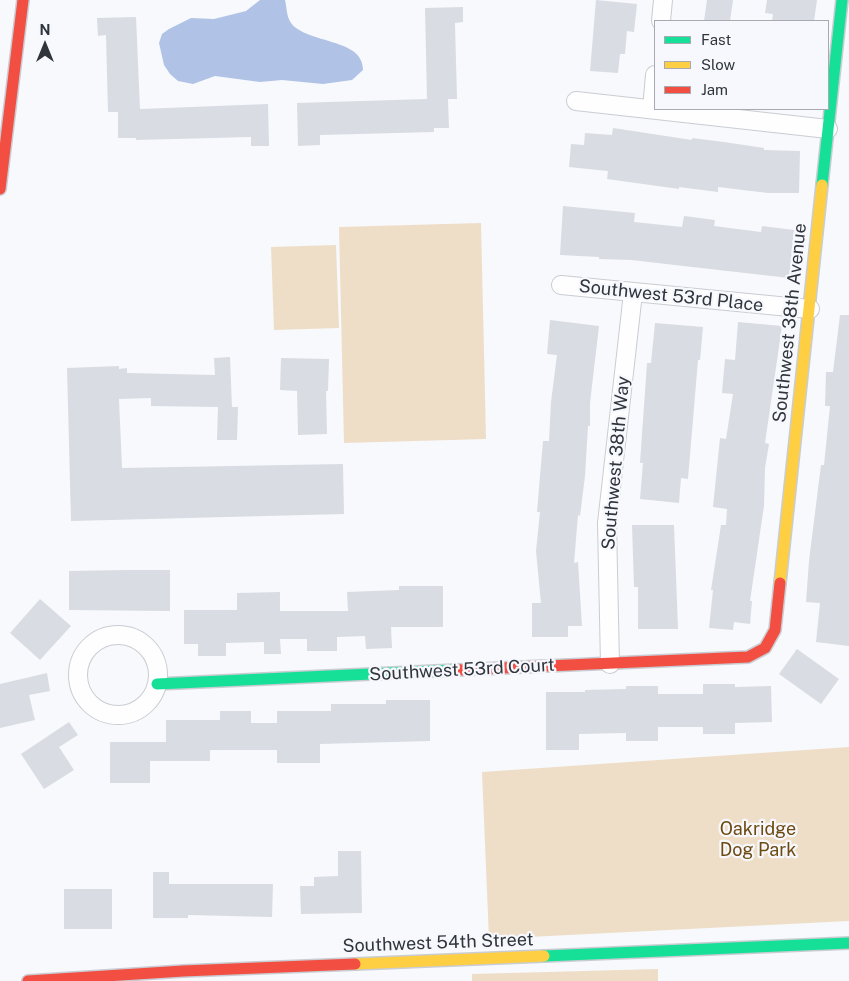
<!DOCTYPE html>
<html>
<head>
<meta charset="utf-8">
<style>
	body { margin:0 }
	#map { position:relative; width:849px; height:981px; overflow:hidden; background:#f7f9fc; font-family:"Public Sans",sans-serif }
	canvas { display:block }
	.legend { position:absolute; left:654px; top:20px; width:175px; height:90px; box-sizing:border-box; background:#f6f8fd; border:1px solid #a7aab0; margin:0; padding:6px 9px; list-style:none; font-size:15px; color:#30353c }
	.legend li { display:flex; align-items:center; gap:10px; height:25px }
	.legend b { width:25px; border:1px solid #a7aab0 }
	.north { position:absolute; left:20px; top:20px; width:50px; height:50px; -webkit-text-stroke:4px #f6f8fd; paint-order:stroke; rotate:0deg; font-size:14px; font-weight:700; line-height:20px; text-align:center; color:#30353c }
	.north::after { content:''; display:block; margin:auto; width:18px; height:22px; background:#30353c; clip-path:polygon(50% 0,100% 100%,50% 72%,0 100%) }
</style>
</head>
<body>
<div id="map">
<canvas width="849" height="981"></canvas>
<ul class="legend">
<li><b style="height:6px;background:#16e098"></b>Fast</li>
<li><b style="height:6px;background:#ffcf43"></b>Slow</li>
<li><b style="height:6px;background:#f24e42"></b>Jam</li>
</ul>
<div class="north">N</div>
</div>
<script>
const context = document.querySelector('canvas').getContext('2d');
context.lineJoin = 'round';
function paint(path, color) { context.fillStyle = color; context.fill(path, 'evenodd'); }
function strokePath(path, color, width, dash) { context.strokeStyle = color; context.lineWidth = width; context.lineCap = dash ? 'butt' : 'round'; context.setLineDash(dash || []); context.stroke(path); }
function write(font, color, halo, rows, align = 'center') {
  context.font = font + ' "Public Sans",sans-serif'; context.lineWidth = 4.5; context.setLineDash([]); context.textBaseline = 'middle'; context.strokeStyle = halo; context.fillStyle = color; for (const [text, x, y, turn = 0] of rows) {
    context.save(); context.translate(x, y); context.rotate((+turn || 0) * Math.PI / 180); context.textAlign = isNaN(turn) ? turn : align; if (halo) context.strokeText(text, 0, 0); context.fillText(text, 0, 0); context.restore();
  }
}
const green = new Path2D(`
	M481 223 486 439 344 443 339 227Z
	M336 245 339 328 274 330 271 247Z
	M849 747V921L489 939 482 772Z
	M658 969V981H472V974Z`);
const water = new Path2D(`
	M260 0H285C287 8 286 15 291 23 307 44 364 38 363 70L352 80 323 84 282 80 260 82 215 76 193 84 178 81 170 74 164 65 159 43 162 34 169 29 191 18 214 19 246 11Z`);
const building = new Path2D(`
	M596 0 637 4 634 32 627 31 625 54H620L618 73 590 71Z
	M707 0H733L730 21H704Z
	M767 0H817L814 21H772L773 14 765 13Z
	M463 7V22L455 23 457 99H448L449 128H434V132L320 135V145L298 146 297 103 427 99 425 8Z
	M136 17 140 109 268 104 269 146H251V137L136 140V138H118V112H108L106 35 98 36 97 18Z
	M613 128 692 140V138L724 142 764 148V150L800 151 799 193H768L718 187V192L679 187V189L607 179 608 171 569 167 571 144 584 145 585 133 612 135Z
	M563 206 635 213 634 222 682 227 684 216 715 220 714 226 761 232 762 226 794 230 789 278 631 260 599 259V257L560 255Z
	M840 315H849V646L816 642 820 603 806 602 809 561 821 465H824L830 406H825L826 372H833Z
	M550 320 599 326 590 403V426H588L585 476 580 516 578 515 574 563 578 562 582 626H568V637H532V603H541L536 551 540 512H537L543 441H549L551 402 557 355 547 354Z
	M738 322 782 326 765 443 769 444 765 468 764 506 750 601H752L750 624 734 622 733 630 709 628 713 590H711L721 525H726L727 509 713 507 720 438 726 439 733 394 722 393 725 359 735 360Z
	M655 323 703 327 700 360H698L688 479 681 478 679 503 640 499 643 463H640L647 363H651Z
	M230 357 232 407H238L237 440H217L218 407 151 406V398L119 399 122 468 343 464 344 514 71 521 67 368 119 366V369L127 368V373L215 375 214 358Z
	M281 358 329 359 328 391H326L327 434 298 435 297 391 280 390Z
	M632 525H674L678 629H638V587H634Z
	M125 570H170V611L69 610V571Z
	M399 586H443V627H391L392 648 366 649 365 636 337 637V651H307V639H280L281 654H264V642L226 643V656H198V644H184V610H237V593L280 592V611H348L347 592 399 590Z
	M40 599 71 626 40 660 10 633Z
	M797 649 839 679 821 704 779 674Z
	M47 673 50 691 29 695 35 720 0 728V684Z
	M703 684H735V687L771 686 772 722 735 723V734H703V727H658V741H626V733L579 734V750H546V692H585V690L626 689V686H658V694H703Z
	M386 700H430V741L320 744V763H277V750H210V761H150V783H110V742H166V720H220V711H251V723H277V711H331V704H386Z
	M69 722 78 735 59 747 74 770 44 789 21 754Z
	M338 851H361L362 913 301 914 300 886H314V877L338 876Z
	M153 872H169V884H273L272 917 188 915V918H153Z
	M64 889H112V929H64Z`);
const street = new Path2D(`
	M661 21 663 0
	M576 101 828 129
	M652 109 655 75
	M561 285 810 309
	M78 675a40 40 0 1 1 80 0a40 40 0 1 1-80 0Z
	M610 664 607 523 633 293`);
const fast = new Path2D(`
	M822 185 842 0
	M157 684 457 670
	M544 956 849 943`);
const slow = new Path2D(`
	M780 583 822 185
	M355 964 544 956`);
const jam = new Path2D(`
	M0 189 23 0
	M457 670 748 657 765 648 775 630 780 583
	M28 981 183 971 355 964`);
const streetNames = [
	["Southwest 53rd Place",671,296,6],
	["Southwest 38th Avenue",790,323,-84],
	["Southwest 38th Way",616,463,-85],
	["Southwest 53rd Court",462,670,-3],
	["Southwest 54th Street",438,943,-2]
];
const parkNames = [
	["Oakridge",758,829],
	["Dog Park",758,850]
];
paint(green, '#efdec7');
paint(water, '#b0c3e6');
paint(building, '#d9dce2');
strokePath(street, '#c9ccd2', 20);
strokePath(fast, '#c9ccd2', 14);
strokePath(slow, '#c9ccd2', 14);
strokePath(jam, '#c9ccd2', 14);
strokePath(street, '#fefeff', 18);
strokePath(fast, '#16e098', 11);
strokePath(slow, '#ffcf43', 11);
strokePath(jam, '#f24e42', 11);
write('18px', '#30353c', '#f6f8fd', streetNames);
write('18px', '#6e4a10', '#f6f8fd', parkNames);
</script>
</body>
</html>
